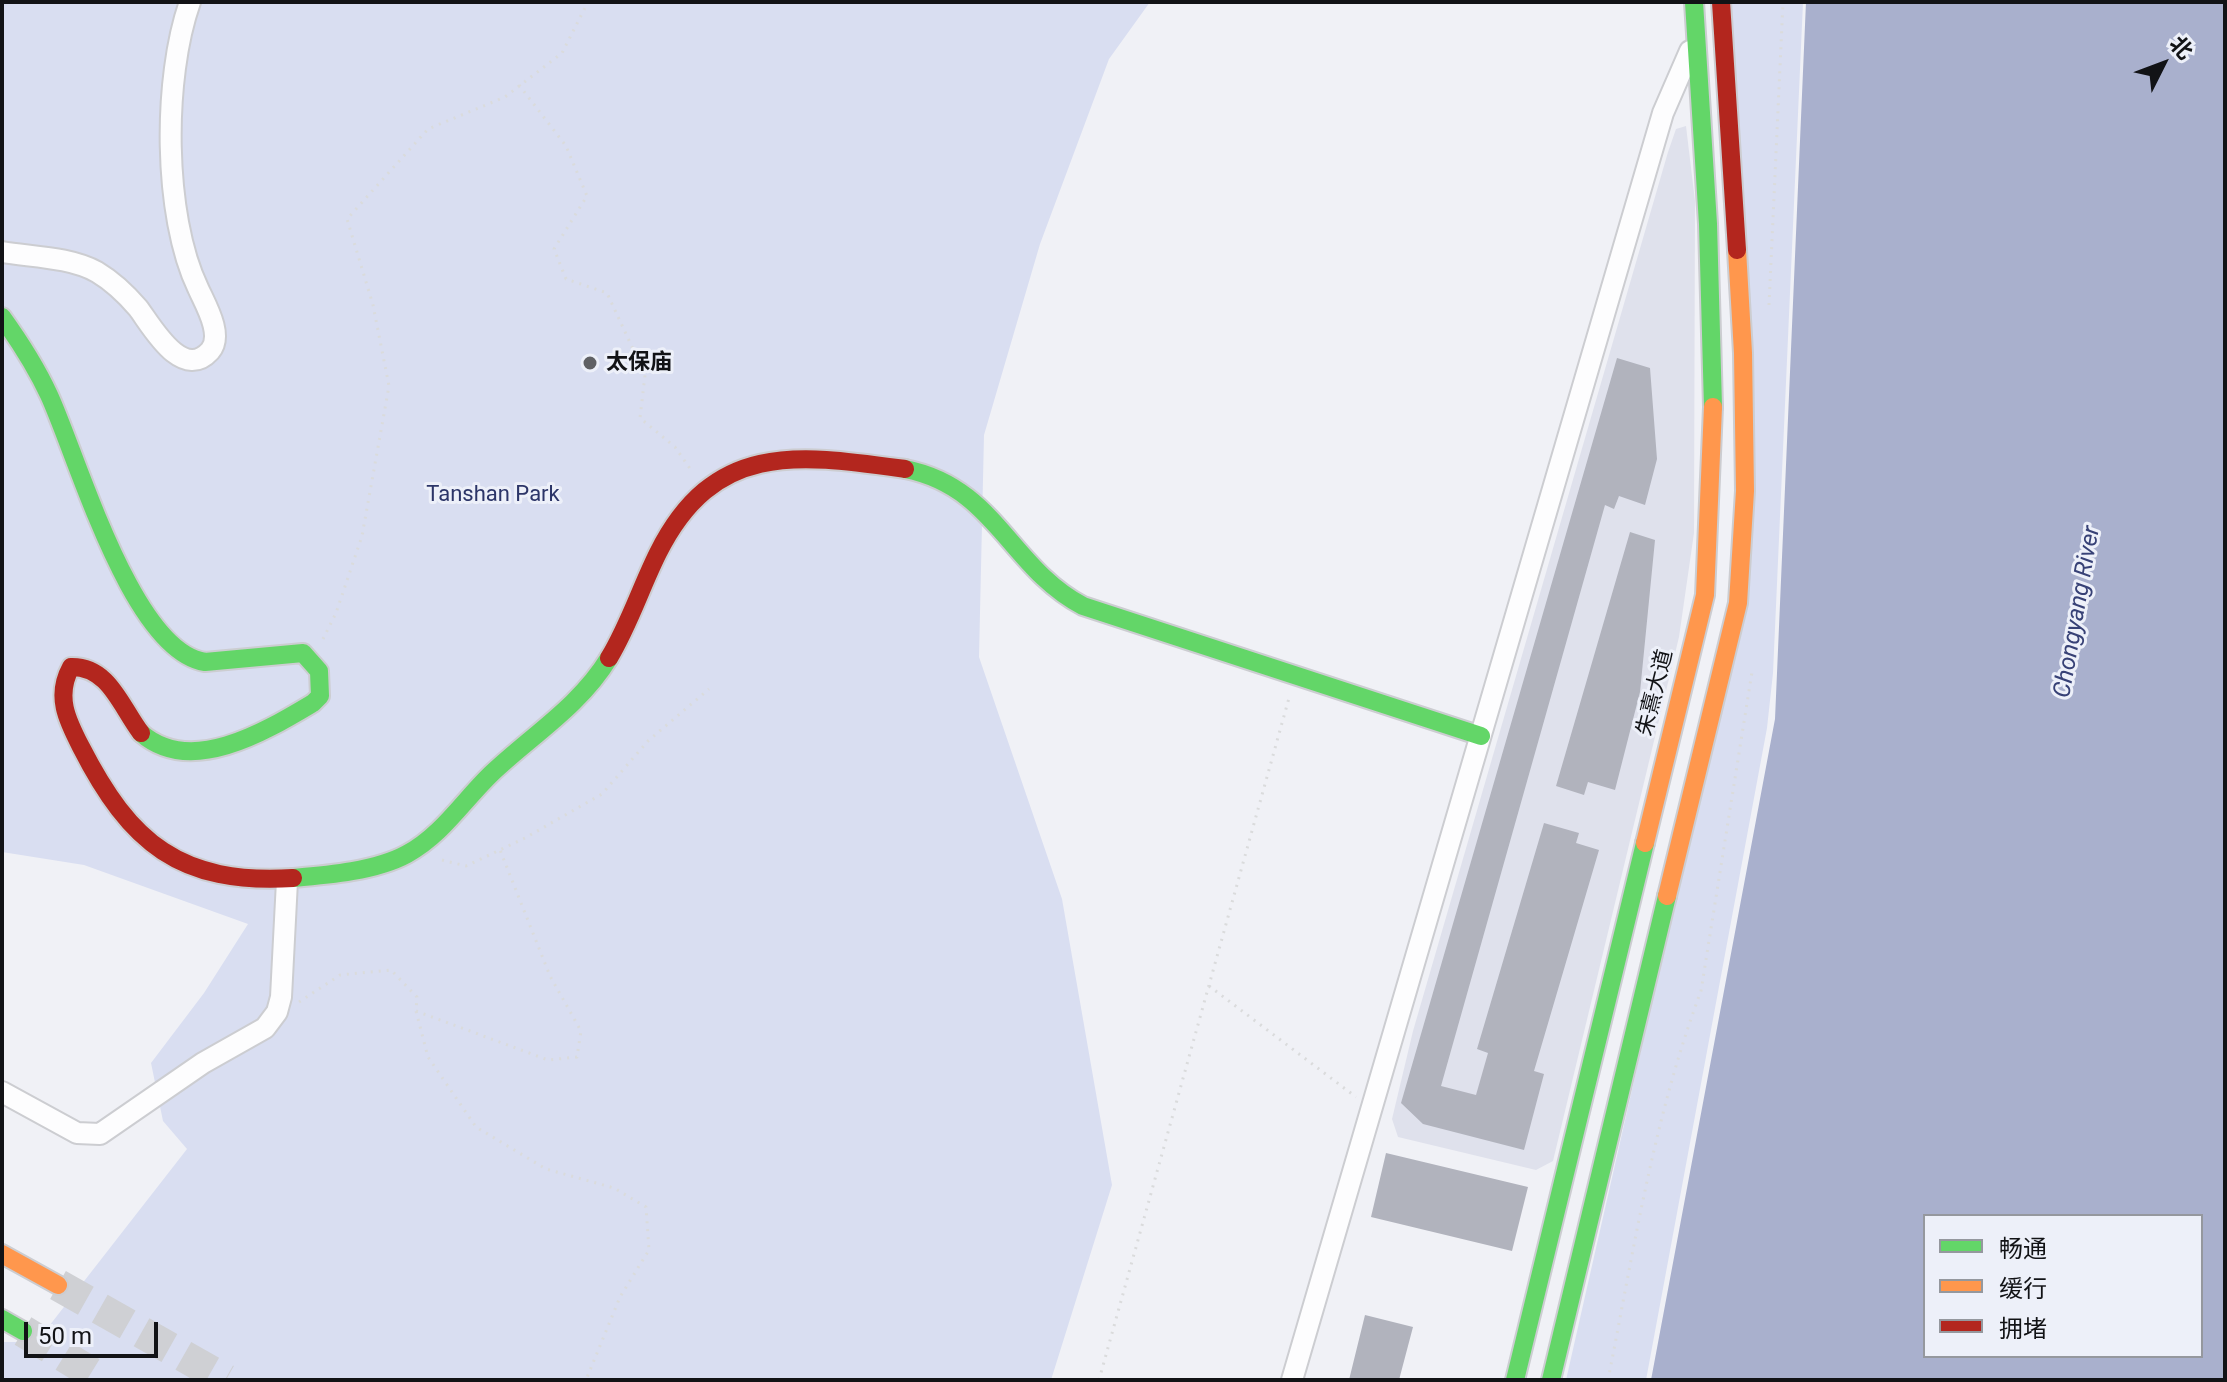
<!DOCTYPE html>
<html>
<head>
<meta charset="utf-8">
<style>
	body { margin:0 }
	#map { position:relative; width:2227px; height:1382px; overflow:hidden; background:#f0f1f6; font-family:Roboto,"Noto Sans SC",sans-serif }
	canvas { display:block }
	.frame { position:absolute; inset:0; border:4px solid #121316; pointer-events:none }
	.legend { position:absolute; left:1923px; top:1214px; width:280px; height:144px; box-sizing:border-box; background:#edf0f9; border:2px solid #95989e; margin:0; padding:10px 14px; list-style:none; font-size:24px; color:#121316 }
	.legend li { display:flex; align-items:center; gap:16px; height:40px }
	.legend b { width:40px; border:2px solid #95989e }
	.north { position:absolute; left:2123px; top:24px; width:80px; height:80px; -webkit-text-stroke:6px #edf0f9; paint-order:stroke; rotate:48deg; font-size:22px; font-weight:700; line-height:32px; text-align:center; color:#121316 }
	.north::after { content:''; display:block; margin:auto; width:28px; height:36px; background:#121316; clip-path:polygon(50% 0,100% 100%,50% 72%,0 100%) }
	.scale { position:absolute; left:24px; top:1322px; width:134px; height:36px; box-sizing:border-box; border:4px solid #121316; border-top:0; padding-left:10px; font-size:24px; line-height:28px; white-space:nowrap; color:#121316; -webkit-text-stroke:6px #edf0f9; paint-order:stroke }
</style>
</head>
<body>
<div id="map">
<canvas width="2227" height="1382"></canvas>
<div class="frame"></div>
<ul class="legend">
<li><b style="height:10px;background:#63d668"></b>畅通</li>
<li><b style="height:10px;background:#ff974d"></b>缓行</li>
<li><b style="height:10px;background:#b3261e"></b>拥堵</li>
</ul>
<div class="north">北</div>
<div class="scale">50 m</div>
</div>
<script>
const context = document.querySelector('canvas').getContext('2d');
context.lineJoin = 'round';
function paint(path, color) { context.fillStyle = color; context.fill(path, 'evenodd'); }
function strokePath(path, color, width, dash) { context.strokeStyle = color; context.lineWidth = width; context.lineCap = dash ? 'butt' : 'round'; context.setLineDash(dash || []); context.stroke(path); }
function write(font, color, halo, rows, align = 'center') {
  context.font = font + ' Roboto,"Noto Sans SC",sans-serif'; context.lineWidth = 6; context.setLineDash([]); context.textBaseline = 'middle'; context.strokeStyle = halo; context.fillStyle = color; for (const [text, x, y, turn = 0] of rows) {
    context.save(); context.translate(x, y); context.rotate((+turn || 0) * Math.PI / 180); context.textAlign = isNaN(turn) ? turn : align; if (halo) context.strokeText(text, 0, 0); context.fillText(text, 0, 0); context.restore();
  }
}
const built = new Path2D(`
	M1686 126 1695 201 1694 533 1679 637 1553 1161 1536 1170 1398 1137 1392 1119 1413 1031 1668 152 1676 129Z`);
const green = new Path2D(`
	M2 2H1150L1109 59 1040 244 984 435 979 657 1062 899 1112 1185 1051 1380H2V1342H28L46 1330 187 1149 163 1121 151 1063 204 993 248 924 84 865 2 852Z
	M1728 2H1803L1773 673 1767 728 1646 1380H1566L1746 588Z`);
const water = new Path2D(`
	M1806 2H2225V1380H1651L1775 719ZM1925 1216H2201V1356H1925Z`);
const building = new Path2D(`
	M1617 358 1650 368 1657 459 1645 505 1619 496 1614 509 1605 505 1441 1086 1476 1095 1488 1053 1477 1049 1544 823 1579 833 1576 843 1599 850 1534 1071 1544 1074 1524 1150 1423 1124 1401 1103Z
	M1630 532 1655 540 1640 692 1615 790 1588 782 1584 795 1556 786Z
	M1386 1153 1528 1187 1512 1251 1371 1217Z
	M1365 1315 1413 1327 1399 1380H1349Z`);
const primaryTunnel = new Path2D(`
	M58 1285 226 1380
	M23 1331 103 1380`);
const path = new Path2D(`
	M519 85 566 146 587 196 554 249 566 279 607 293 645 375 640 418 675 447 691 470
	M1769 305 1783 2
	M323 639 336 613 362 536 389 386 373 305 347 219 428 129 505 97 562 53 588 2
	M442 860 466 866 525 838 602 794 648 741 709 689
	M1209 986 1356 1097
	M299 1002 340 975 391 970 417 997 416 1011 428 1057 476 1127 546 1169 614 1188 646 1207 649 1250 620 1297 586 1380
	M416 1011 548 1060 577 1057 581 1031 550 976 500 850
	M1099 1380 1289 698
	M1608 1380C1634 1249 1654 1116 1701 991L1752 672`);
const street = new Path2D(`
	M2 252C32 257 70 257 97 272 112 281 126 294 138 308 151 325 182 382 210 351 224 335 205 304 198 288 163 215 163 78 190 2
	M2 1092 77 1133 100 1134 203 1063 265 1028 277 1012 281 997 287 881
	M1292 1380 1663 113 1690 51`);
const fast = new Path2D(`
	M1694 2 1708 224 1713 407
	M2 317C20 342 36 367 49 395 78 458 132 651 205 662L303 653 319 671 320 696 313 703C266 731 191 777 141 733
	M905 469C996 487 1009 567 1083 606L1481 736
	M293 878C328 875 376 871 407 854 442 835 463 801 491 774 532 735 579 707 609 658
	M2 1319 23 1331
	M1515 1380 1645 843
	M1551 1380 1667 896`);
const slow = new Path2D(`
	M1645 843 1705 595 1713 407
	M1667 896 1738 603 1745 491 1743 353 1737 250
	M2 1254 58 1285`);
const jam = new Path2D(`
	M1721 2 1737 250
	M609 658C629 625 641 587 658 553 714 441 797 454 905 469
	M141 733C121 707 109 666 71 667 55 696 67 720 81 747 130 843 180 885 293 878`);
const markers = [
	[590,363,8,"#606164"]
];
const poiNames = [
	["太保庙",606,363]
];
const parkNames = [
	["Tanshan Park",493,495]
];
const streetNames = [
	["朱熹大道",1656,693,-76]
];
const waterNames = [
	["Chongyang River",2078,612,-80]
];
paint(built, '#dfe1ec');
paint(green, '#d9def1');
paint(water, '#a9b0cd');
paint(building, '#b1b3bd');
strokePath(primaryTunnel, '#cfd0d4', 32, [32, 16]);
strokePath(street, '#cccdd1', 24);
strokePath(fast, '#cccdd1', 22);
strokePath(slow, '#cccdd1', 22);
strokePath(jam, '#cccdd1', 22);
strokePath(path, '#dadbdc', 3, [2, 6]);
strokePath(street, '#fdfdfe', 20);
strokePath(fast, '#63d668', 18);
strokePath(slow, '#ff974d', 18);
strokePath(jam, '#b3261e', 18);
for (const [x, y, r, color] of markers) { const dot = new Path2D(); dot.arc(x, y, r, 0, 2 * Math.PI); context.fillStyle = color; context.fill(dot); strokePath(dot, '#edf0f9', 3); }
write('bold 22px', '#121316', '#edf0f9', poiNames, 'left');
write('22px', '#2c3568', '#edf0f9', parkNames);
write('22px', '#121316', '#edf0f9', streetNames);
write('italic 24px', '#374176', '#edf0f9', waterNames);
</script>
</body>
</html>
